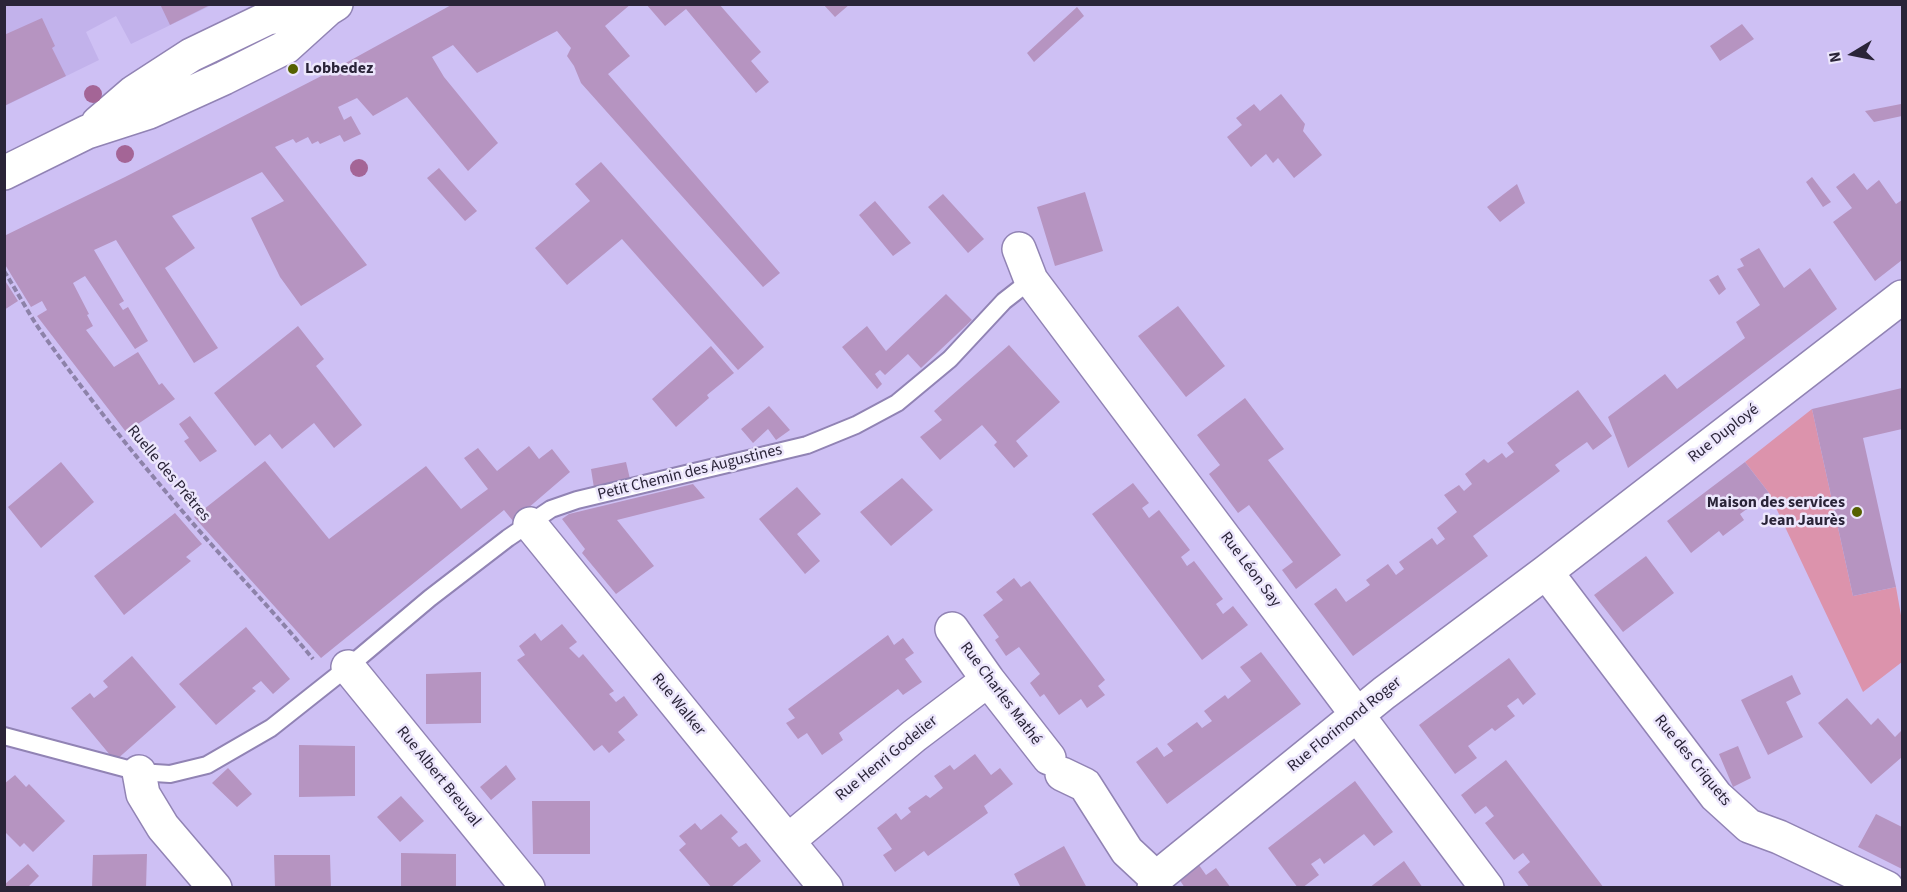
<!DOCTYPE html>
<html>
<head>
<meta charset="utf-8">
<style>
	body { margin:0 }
	#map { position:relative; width:1907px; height:892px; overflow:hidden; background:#cec0f4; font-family:"Source Sans 3",sans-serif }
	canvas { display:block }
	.frame { position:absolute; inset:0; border:6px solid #2a2438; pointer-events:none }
	.north { position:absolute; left:1823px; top:24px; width:60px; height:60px; -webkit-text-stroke:4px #ece6fc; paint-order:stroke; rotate:260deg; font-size:16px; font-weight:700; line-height:24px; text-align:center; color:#2a2438 }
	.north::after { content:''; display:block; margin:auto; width:21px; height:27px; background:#2a2438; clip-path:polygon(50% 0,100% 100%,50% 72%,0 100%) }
</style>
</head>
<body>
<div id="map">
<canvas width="1907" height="892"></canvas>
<div class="frame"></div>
<div class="north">N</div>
</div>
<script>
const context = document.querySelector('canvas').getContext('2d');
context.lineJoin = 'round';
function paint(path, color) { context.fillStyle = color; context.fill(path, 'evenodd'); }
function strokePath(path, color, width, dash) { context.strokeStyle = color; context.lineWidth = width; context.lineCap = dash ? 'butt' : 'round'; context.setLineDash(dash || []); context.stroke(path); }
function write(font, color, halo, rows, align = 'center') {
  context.font = font + ' "Source Sans 3",sans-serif'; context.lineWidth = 5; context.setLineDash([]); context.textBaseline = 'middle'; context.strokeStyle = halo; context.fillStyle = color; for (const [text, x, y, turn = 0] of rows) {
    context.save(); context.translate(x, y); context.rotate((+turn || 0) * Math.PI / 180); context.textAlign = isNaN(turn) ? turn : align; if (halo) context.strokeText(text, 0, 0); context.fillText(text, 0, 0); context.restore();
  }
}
const built = new Path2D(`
	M5 5H212L131 44 116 16 86 32 99 60 5 106Z`);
const green = new Path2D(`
	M1812 409 1853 596 1896 587 1902 621V662L1863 692 1769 493 1745 462Z`);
const building = new Path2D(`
	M160 4H212L170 25Z
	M453 4H631L605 26 630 56 608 74 780 273 763 287 581 83 574 66 567 56 571 48 557 31 477 73 453 45 432 57 444 77 498 143 468 171 407 97 373 116 357 98 338 107 344 120 351 116 361 134 344 142 340 135 320 144 318 141 312 144 308 137 296 143 293 139 275 147 367 265 301 306 280 277 251 218 284 201 262 172 172 216 195 248 165 268 218 348 194 363 116 240 94 250 124 301 119 304 123 310 128 307 148 341 135 349 85 276 73 283 89 314 87 315 93 326 86 330 114 367 138 352 159 385 162 383 175 399 126 432 37 316 47 310 42 301 31 307 4 263V236L125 177 331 71Z
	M646 4H719L761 52 751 61 769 82 756 93 686 9 665 26Z
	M823 4H850L835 17Z
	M1077 7 1084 16 1034 62 1027 53Z
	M42 18 55 46 52 48 66 76 4 106V35Z
	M1742 24 1754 39 1720 61 1710 46Z
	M1281 94 1305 124 1303 131 1322 155 1294 178 1278 158 1273 163 1266 154 1251 167 1227 137 1242 125 1236 118 1254 104 1260 111Z
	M1901 104 1902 116 1874 122 1865 111Z
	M601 162 764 347 738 370 622 239 567 285 535 248 590 201 575 184Z
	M439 168 477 211 465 221 427 178Z
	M1854 173 1867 190 1879 180 1896 204 1902 200V260L1875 281 1833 222 1852 208 1836 187Z
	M1812 177 1831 202 1823 207 1806 182Z
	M1517 184 1525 203 1500 222 1487 207Z
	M1085 192 1103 251 1055 266 1037 207Z
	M943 194 984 239 968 253 928 207Z
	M875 201 911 243 893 256 859 215Z
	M1759 248 1784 288 1810 268 1837 309 1628 468 1608 417 1665 374 1677 389 1745 338 1736 322 1760 305 1737 269 1744 266 1740 259Z
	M1718 275 1726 289 1719 295 1709 280Z
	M4 279 18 301 4 310Z
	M946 294 972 320 921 368 908 354 885 375 880 370 875 374 882 384 877 389 842 347 867 326 886 351Z
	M1178 306 1225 366 1186 397 1138 336Z
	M298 326 324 359 316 366 362 425 334 448 314 423 282 449 270 434 255 446 214 393Z
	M1009 345 1060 402 1016 441 1028 456 1014 468 994 445 997 442 982 425 940 460 920 437 942 420 934 411Z
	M711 346 734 373 707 395 709 398 676 427 652 399Z
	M1902 388V429L1863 438 1896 587 1853 596 1812 409Z
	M1578 390 1612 436 1593 450 1587 442 1555 465 1560 471 1473 536 1488 556 1353 656 1314 604 1336 588 1346 602 1370 585 1366 580 1388 564 1396 575 1404 569 1399 562 1432 538 1437 545 1445 539 1437 528 1457 512 1444 495 1459 485 1464 491 1472 484 1465 474 1484 459 1488 463 1502 453 1506 458 1514 452 1507 443Z
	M1245 398 1284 449 1268 460 1341 555 1296 589 1282 570 1293 562 1249 505 1238 513 1209 474 1220 465 1197 435Z
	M769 406 790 430 776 440 768 429 753 443 741 429Z
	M190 416 217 451 200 462 184 441 189 438 179 424Z
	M529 446 539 459 552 449 570 472 513 521 504 510 321 658 194 517 265 461 329 539 426 466 461 509 488 489 464 458 478 448 497 471Z
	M61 462 94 502 41 548 8 507Z
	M626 462 630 479 594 488 591 469Z
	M1745 462 1769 493 1740 514 1744 520 1723 536 1719 531 1691 553 1667 521Z
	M902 478 933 510 891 546 860 512Z
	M1133 483 1149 503 1142 508 1149 518 1159 510 1190 550 1181 557 1187 566 1194 561 1223 599 1216 604 1223 614 1233 606 1248 625 1202 660 1092 514Z
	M693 484 705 498 617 520 654 566 616 594 582 553 585 549 562 519 569 514Z
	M797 487 821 514 797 534 820 561 805 574 759 519Z
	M175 513 202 544 186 557 191 561 124 615 94 576Z
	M1646 556 1674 593 1623 632 1594 595Z
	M1014 578 1021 587 1030 581 1105 680 1098 686 1105 695 1087 708 1081 699 1059 715 1044 694 1040 697 1030 683 1040 674 1019 647 1006 656 995 640 999 637 983 615 1003 600 996 592Z
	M562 624 577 642 569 648 579 658 583 654 614 691 609 694 616 702 624 696 638 715 618 732 625 740 609 753 602 745 594 751 517 660 525 655 519 646 535 633 541 641Z
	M246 627 290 679 273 694 261 681 252 688 256 691 216 725 179 684Z
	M888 635 894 645 903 638 914 653 905 659 922 682 903 695 898 689 839 733 843 740 822 755 807 733 798 739 786 723 795 718 788 709Z
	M1261 652 1301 704 1167 804 1136 762 1157 747 1164 757 1173 751 1167 744 1197 722 1202 728 1212 721 1204 711 1225 695 1228 699 1251 681 1240 667Z
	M132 656 176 707 115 761 71 708 90 693 94 698 108 687 103 681Z
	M1509 658 1536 694 1523 705 1518 698 1507 706 1515 716 1495 731 1492 728 1468 746 1477 758 1455 774 1419 725Z
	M481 672V723L426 724V674Z
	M1792 675 1801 694 1786 702 1803 737 1768 755 1741 700Z
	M1847 698 1871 725 1878 718 1895 737 1901 731 1902 733V757L1871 784 1818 723Z
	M299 745 355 746V796L299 797Z
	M1738 746 1751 778 1733 787 1719 754Z
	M975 754 991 775 1000 768 1013 784 984 806 988 813 928 856 924 851 895 872 883 855 892 849 877 828 896 813 901 820 911 812 908 808 926 795 930 798 943 788 934 776 950 765 954 770Z
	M1506 760 1604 888H1530L1518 872 1530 862 1523 853 1514 860 1485 823 1494 816 1486 806 1475 814 1461 795Z
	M506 765 516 779 491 800 480 787Z
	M228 768 252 794 237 807 212 783Z
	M15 775 26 787 29 784 65 821 33 852 24 843 20 847 4 831V784Z
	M1355 781 1393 832 1374 846 1364 834 1324 864 1320 858 1311 864 1319 875 1302 888H1298L1268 848Z
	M401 796 424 821 400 842 377 817Z
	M532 801H590V854H533Z
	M721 814 738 832 731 838 739 847 746 843 761 861 730 888H712L679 850 686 844 679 836 695 823 701 830Z
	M1876 814 1902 827V869L1858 847Z
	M1064 846 1087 888H1021L1014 874Z
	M401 853 456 854V888H401Z
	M147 854 146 888H92L93 855Z
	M274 855H330L331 888H275Z
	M1404 861 1423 888H1369Z
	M28 864 39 876 27 888H4V885Z
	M1199 865 1206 875 1216 868 1231 888H1185L1179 879Z`);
const path = new Path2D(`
	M4 271C17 291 28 313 42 333 94 406 151 476 210 543 245 582 280 619 313 659`);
const lane = new Path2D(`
	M4 736 139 772 170 774 207 765 271 728 348 667 430 598 508 538 551 509 577 500 807 445 856 425 897 403 950 359 1004 301 1031 280`);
const street = new Path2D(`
	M1019 249 1031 280 1487 888
	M530 524 826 888
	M1546 572 1716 796 1749 826 1779 837 1887 888
	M952 629 988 680 1049 758
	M348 667 528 888
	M139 772 143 794 163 827 215 888
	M1062 774 1085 785 1127 851 1156 878
	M789 840 914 736 988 680
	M1154 888 1156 878 1384 693 1546 572 1902 297`);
const secondary = new Path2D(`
	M98 123 134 92 191 55 268 18 328 9
	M4 173 87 132 149 112 224 78 286 47 328 9 336 4`);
const trees = [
	[93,94],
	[125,154],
	[359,168]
];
const markers = [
	[293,69,6,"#556100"],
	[1857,512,6,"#556100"]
];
const poiNames = [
	["Lobbedez",305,69],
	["Maison des services",1845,503,"right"],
	["Jean Jaurès",1845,521,"right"]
];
const streetNames = [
	["Rue Duployé",1724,434,-38],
	["Petit Chemin des Augustines",690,473,-14],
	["Ruelle des Prêtres",168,474,50],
	["Rue Léon Say",1250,570,53],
	["Rue Charles Mathé",1000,694,53],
	["Rue Walker",678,705,51],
	["Rue Florimond Roger",1345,725,-39],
	["Rue Henri Godelier",887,759,-39],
	["Rue des Criquets",1692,761,51],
	["Rue Albert Breuval",438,777,51]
];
paint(built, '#c2b2eb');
paint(green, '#dc93ac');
paint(building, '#b694c1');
strokePath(lane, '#9183b4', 20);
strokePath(street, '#9183b4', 36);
strokePath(secondary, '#9183b4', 36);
strokePath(path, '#8d82a9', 4, [6, 3]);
strokePath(lane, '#fff', 16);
strokePath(street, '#fff', 33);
strokePath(secondary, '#fff', 33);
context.fillStyle = '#a46596';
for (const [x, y] of trees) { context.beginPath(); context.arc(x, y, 9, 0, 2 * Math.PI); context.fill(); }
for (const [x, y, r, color] of markers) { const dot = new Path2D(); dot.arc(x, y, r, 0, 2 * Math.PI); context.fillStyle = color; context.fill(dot); strokePath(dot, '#ece6fc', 2); }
write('bold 16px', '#2a2438', '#ece6fc', poiNames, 'left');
write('16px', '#2a2438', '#ece6fc', streetNames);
</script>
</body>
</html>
